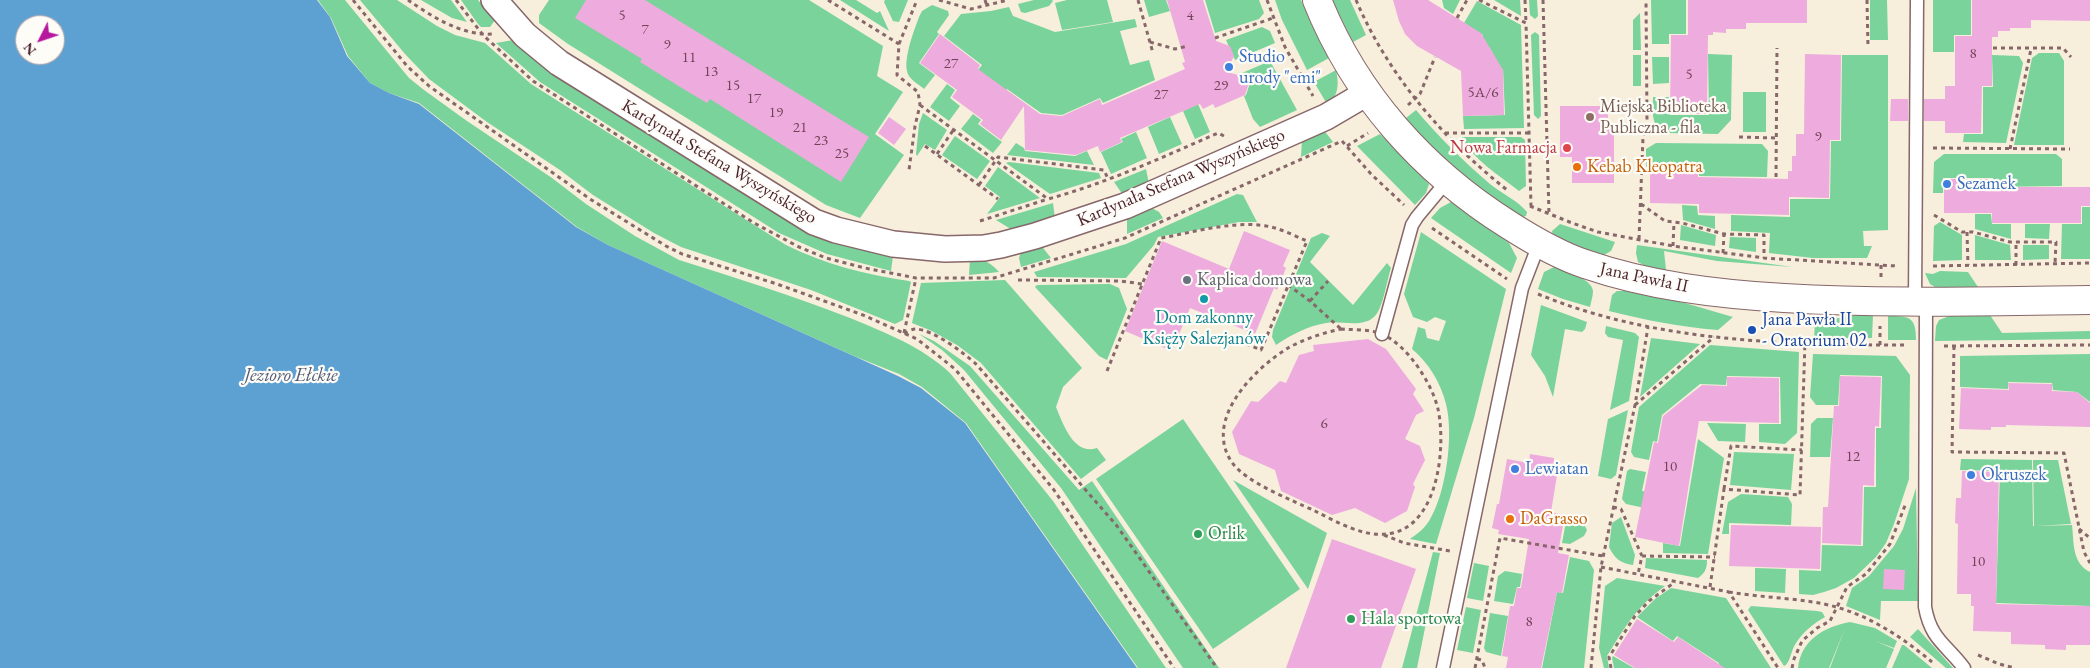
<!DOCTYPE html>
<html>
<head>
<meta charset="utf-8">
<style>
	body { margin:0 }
	#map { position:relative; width:2090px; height:668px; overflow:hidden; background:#f7eedc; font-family:"EB Garamond",serif }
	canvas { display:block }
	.north { position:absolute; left:15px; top:15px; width:50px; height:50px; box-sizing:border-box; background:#fdfcf7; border:1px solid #b5a4a5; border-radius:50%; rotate:229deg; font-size:14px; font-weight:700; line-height:20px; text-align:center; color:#4a1f2b }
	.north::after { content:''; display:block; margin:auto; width:18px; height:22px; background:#b5179e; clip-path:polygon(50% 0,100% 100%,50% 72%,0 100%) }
</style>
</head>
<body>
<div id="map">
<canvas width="2090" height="668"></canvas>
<div class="north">N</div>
</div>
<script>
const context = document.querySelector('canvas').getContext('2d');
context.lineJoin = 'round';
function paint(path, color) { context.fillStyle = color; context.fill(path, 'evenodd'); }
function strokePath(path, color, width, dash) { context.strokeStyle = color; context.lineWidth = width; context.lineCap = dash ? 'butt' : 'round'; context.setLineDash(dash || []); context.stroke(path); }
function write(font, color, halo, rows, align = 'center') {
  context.font = font + ' "EB Garamond",serif'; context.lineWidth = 4.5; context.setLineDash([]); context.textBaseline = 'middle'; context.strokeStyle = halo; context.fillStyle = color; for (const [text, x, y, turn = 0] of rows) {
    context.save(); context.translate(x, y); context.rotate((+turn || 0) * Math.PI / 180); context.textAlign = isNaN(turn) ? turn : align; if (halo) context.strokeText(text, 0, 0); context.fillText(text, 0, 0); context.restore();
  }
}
const green = new Path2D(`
	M318 0H345L409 78 424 90 467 121 552 178 586 204 635 236 679 260C736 278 794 296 850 318 886 333 921 346 950 373L1053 501 1166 668H1138L966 423 922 387 899 374 854 356 608 245 577 227 419 103 389 93 370 83 348 56 331 18Z
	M360 0H397L437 26 455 35 485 43 531 84 786 245C824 264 867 275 909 281L911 282 903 320 895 324 811 290 681 247 654 233 593 195 560 170 487 122 429 79 405 54Z
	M421 0H451L467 22 452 18Z
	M461 0H478L495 20 490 27H481L478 24Z
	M549 0H809L883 46 877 76 903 92 875 134 904 155 860 218 826 205 568 44 539 23V15Z
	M840 0H856L877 13 880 11 889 31Z
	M885 0H908L899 22 893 21 884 2Z
	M1034 0H1052L1053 1 1049 6 1025 13 1021 12 1018 4Z
	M1067 0H1107L1113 22 1062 30 1055 3Z
	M1144 0H1166L1170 11 1149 17Z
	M1205 0H1259L1264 13 1259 19 1215 33Z
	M1275 0H1301L1329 58 1307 70 1282 20Z
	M1332 0H1350L1366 35 1353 42Z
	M1442 0H1460L1453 14 1444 8Z
	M1494 0H1520L1521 16Z
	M1529 0H1537L1538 16 1535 19 1530 15Z
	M1651 0H1686V34H1669V44H1652Z
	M1870 0H1887L1888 40H1870Z
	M1933 0H1971V35H1954V52H1933Z
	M1477 1 1521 25 1524 128 1464 129 1463 116 1505 115 1503 69H1496C1496 56 1492 48 1481 40L1483 35 1464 23Z
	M932 5 948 11 949 15 937 32 939 34 919 63 935 75 924 89C920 85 912 81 909 76 901 63 914 31 919 17L922 11Z
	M1009 7 1013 16 1055 32 1135 19 1137 27 1120 31 1130 65 1149 60 1155 80 1103 103 1100 98 1062 115 1041 113 1007 89 1005 91 978 70 982 65 944 36 961 14 991 11Z
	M1640 13 1641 50H1633V20Z
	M1262 27 1270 31 1275 43 1235 60 1226 40Z
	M1535 32 1539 35 1541 116 1538 119 1534 115 1531 35Z
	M513 40 551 70 781 216 799 226 893 256 891 271 827 254 779 233 540 82 496 43Z
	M2039 53H2059L2064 61V145H2014L2032 58Z
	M1708 54 1732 55 1731 120 1718 134 1666 133C1650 127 1653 111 1653 97H1669L1670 115H1709Z
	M1633 55H1641V86H1633Z
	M1842 55H1888V230L1863 231 1864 246H1872L1867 258H1813L1769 253 1770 233 1731 231V215L1790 217V199H1830L1831 141H1841Z
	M1992 55 2019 56 2023 63 2006 143 1963 142 1964 134H1983V87H1993Z
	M1652 57H1669V83L1653 84Z
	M1270 61 1297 110 1260 127 1253 119 1244 96 1246 95 1249 86 1242 73Z
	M1336 70C1339 84 1339 96 1327 104L1314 82Z
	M947 84 955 90 950 98 960 106 949 121 930 107Z
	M1743 92H1766V132H1743Z
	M1198 104 1210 132 1195 139 1183 111Z
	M1416 110C1439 137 1463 161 1490 184 1501 193 1517 200 1527 212L1526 216 1522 217C1479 188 1439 158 1406 118Z
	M923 113 947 130 935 150 925 144 917 156 916 154 919 124Z
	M973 114 981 120 978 124 1002 142 993 153 961 129Z
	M1170 117 1182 144 1159 154 1148 127Z
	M1323 129 1333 142 1301 157 1302 139Z
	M1136 132 1147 158 1111 174 1101 152 1123 142 1121 139Z
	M1380 134 1429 184 1426 193 1415 205 1357 146Z
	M955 136 990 161 977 179 942 155Z
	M1462 137H1521L1525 140 1526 186 1519 191C1499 175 1473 160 1462 137Z
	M1016 143 1024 148 1025 151 1075 156 1087 151 1094 165 1007 155Z
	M1656 143 1762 144 1768 151 1767 177 1699 176V168L1646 167V149Z
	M1944 154H2056L2062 159V186L1994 187 1993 178H1943V193H1933L1934 162Z
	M1009 162 1099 173 1101 178 1050 194 1006 163Z
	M998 167 1040 198 987 214 1000 197 985 186Z
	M1146 169 1149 184 1123 195 1114 182Z
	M1237 194 1243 195 1257 222H1239L1158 237 1154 245 1126 278 1037 277 1034 272 1126 244Z
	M1451 202 1509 243 1517 258 1511 273 1431 218 1440 208Z
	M1053 203 1055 219 1014 231 996 220Z
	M1682 205 1697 206 1698 215 1715 216V229L1683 220Z
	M1150 207 1159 212 1163 218 1127 234V216Z
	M2082 207H2090V259H2061L2062 224H2082Z
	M1975 214H1991L1992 224H2011V239L1975 229Z
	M1940 222 1962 235V260L1933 261 1934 226Z
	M1560 224 1615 242 1611 251 1604 255 1595 253 1553 235 1552 231Z
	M2025 224H2050L2049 239 2025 238Z
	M1681 225 1716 235 1715 246 1680 240Z
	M1421 232 1506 289 1474 418 1436 544 1410 539C1417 534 1424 529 1429 521 1446 494 1454 435 1446 404 1441 383 1428 362 1412 349L1418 327 1425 329 1427 338 1439 341 1446 321 1435 317 1427 322 1413 317 1404 294Z
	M1322 233 1330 236 1310 262 1353 305 1387 263 1391 268C1387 280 1383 308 1375 316 1362 329 1341 320 1326 323 1307 326 1291 335 1276 345L1272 337 1273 330 1311 238Z
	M1975 235 2010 245 2011 260H1975Z
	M1730 237 1756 238V252L1729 248Z
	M1040 244 1051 258 1021 267 1019 258 1022 249Z
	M1637 245 1792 267 1717 261 1664 251 1666 270 1647 267 1638 262 1636 253Z
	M2023 245H2049V259L2023 260Z
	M970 259C984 259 990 262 999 272L969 275Z
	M1554 267C1565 272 1592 278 1593 291 1593 296 1591 302 1590 307L1563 299 1538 289 1544 272Z
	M1940 271 1968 272 1978 287H1935L1930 284 1925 273 1933 274Z
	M1005 280 1082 368 1063 387 1056 407C1063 424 1074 456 1097 448L1106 460 1081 479 981 363 957 345 932 331 912 323 921 283Z
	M1110 284 1119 288 1127 309 1107 360 1099 356 1035 287 1037 285Z
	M1617 291H1625L1685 303 1733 317 1718 330C1680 327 1645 320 1609 311L1612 295Z
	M1541 305 1587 322 1585 329 1582 332 1565 329 1553 397 1545 376 1531 355Z
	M1857 315H1873L1872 338H1814L1815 322Z
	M1952 315H1990L2002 333 2090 331V339L1935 341 1936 326 1939 320Z
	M1888 316C1910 316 1916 317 1916 340H1888Z
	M1606 326 1635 333 1639 337 1629 401 1610 410 1623 340 1608 337 1605 333Z
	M919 334 934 341 970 366 1079 490 1092 481 1219 668H1183L1061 488 964 370 942 350Z
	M1651 338 1700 344 1640 397Z
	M1710 345 1799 352 1797 433 1785 444 1759 442V424H1781L1780 377 1727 376 1726 385 1700 384 1662 415 1657 442 1653 441 1649 460 1634 457 1631 452 1639 407Z
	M1813 354 1896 356 1910 375 1909 479 1894 524 1886 543 1876 557 1854 578 1836 588 1824 592 1813 595 1799 594V570L1821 571 1822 545 1863 546 1864 487H1876V428H1881L1882 376 1840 375 1838 405H1816L1810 397Z
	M2090 354V402L2077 392 2053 390 2052 383 2008 382V389L1960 387V356Z
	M1628 410 1616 475 1611 479 1598 476 1608 419Z
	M1817 418H1833L1830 457H1810L1811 424Z
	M1183 419 1300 589 1213 649 1096 479Z
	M1707 423 1746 424 1745 442 1718 441Z
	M1698 439 1724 458 1708 554 1663 553V543L1680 546Z
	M1734 452 1794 454 1791 490 1730 485Z
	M1961 459 2032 460 2033 526 2072 525C2074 543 2072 563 2090 572V606L1996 603 2000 471 1960 470Z
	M2033 460H2058L2071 524 2034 526Z
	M1630 469 1646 472 1642 491 1648 492 1645 508 1626 504 1622 499 1627 471Z
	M1233 480 1327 533 1308 589Z
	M1916 488 1918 601H1881L1880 620 1846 606 1852 588 1869 576 1894 546 1903 529Z
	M1741 494 1788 497 1792 504 1791 525 1729 523V534H1722L1728 502Z
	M1567 516 1581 519 1587 530 1584 536 1570 544 1562 543Z
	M1621 517 1635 555 1633 565C1620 563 1615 559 1609 547L1612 523Z
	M1433 552 1440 553 1417 668H1402Z
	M1570 557 1589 561 1594 570 1584 668H1542L1557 592 1563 593Z
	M1646 558 1707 560C1707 569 1705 573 1698 578L1645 568Z
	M1474 563 1489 566 1483 601 1467 598Z
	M1755 568 1786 569 1785 593 1755 591Z
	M1505 571 1522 574 1520 587H1517L1513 604 1494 601 1498 576Z
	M1617 578 1665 586C1636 607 1625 627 1607 656L1609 668H1604L1599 648 1605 586Z
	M1671 588 1726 598 1771 668H1717L1719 663 1677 636 1673 641 1637 617 1655 599Z
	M1751 606 1817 611 1822 612 1825 617C1814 623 1803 632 1796 643 1791 650 1790 664 1784 666L1748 610Z
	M1466 607 1481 610 1473 653 1457 650Z
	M1490 613 1508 616 1501 656 1486 652 1484 648Z
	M1850 622 1875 628 1897 641 1894 648 1875 641 1894 649 1886 668H1830L1845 628 1829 668H1798C1801 640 1824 627 1850 622Z
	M1918 629 1953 668H1946L1910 637Z
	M1902 645H1904L1932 668H1892Z
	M1613 656 1634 668H1614L1612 658Z`);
const water = new Path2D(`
	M0 0H317L330 17 347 56 370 83 389 93 419 104 576 227 608 245 898 376 921 388 965 423 1137 668H0ZM25 25H55V55H25Z`);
const building = new Path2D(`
	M586 0H645L869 137 841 182 710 99 707 103 685 90 640 62 642 59 575 18Z
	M1167 0H1203L1216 41 1230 46 1234 56 1226 72 1243 76 1248 86 1245 95 1215 108 1213 104 1203 109 1200 104 1120 138 1122 142 1100 152 1098 146 1076 155 1025 150 1024 106 1001 140 980 124 983 120 952 97 957 90 920 63 940 34 980 65 978 69 1040 114 1062 116 1100 99 1102 105 1185 69 1182 63 1185 62Z
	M1393 0H1428L1481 33 1503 70 1504 115 1463 116 1461 71 1417 46 1405 34 1399 21Z
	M1688 0H1807V23H1746V29H1726V33L1713 32V35H1708L1707 114H1670L1671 35H1688Z
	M1972 0H2090V21L2031 20V28H2010V31H1998V37H1992V86H1982L1981 133H1945V121H1924V99H1945V86H1955V36H1972Z
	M1805 54 1841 55 1840 140H1830L1829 198 1789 197V215L1699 213V204L1650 203V168L1698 169V177L1788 179V171H1792V156H1796V134H1804Z
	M1891 99H1908V121H1890Z
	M1560 106H1608V128H1614V183H1572V157H1560Z
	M889 117 906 129 894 145 878 133Z
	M1944 179H1993V187H2090V206H2081V223H1992V213H1944Z
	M1244 231 1290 250 1283 266 1286 268 1277 290 1274 288 1255 334 1190 308 1172 351 1125 331 1162 241 1229 269Z
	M1368 339 1386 349 1416 389 1413 394 1424 411 1416 415 1405 439 1420 446 1425 460 1413 484 1415 487 1407 511 1385 523 1355 508 1332 515 1281 491 1275 470 1239 454 1232 432 1251 401 1258 402 1280 381 1286 383 1299 355 1314 351 1313 345Z
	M1840 376 1881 377 1879 427 1875 426 1874 486 1863 485 1861 545 1822 543 1823 507H1828L1834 406H1839Z
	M1727 377 1779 378V423L1699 421 1679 546 1635 537 1654 442 1658 443 1663 416 1702 385 1727 386Z
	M2008 383 2052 384V391L2077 392 2090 403V427L2006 425V427H1991V430L1959 429 1961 388 2009 390Z
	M1530 454 1554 458 1553 468 1558 469 1551 512 1565 515 1558 553 1569 555 1562 593 1557 592 1541 668H1506L1508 657 1502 656 1510 606H1514L1517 588H1521L1529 539 1498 534 1499 530 1492 528 1497 504H1499L1507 459 1529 463Z
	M1962 471 1999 472 1996 604 2090 606V645H2066V650L2045 649V645L2011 644V632L1973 631 1974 606H1971V594H1957L1958 524 1955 523 1956 498H1961Z
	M1731 525 1821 527 1820 569 1729 566Z
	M1332 539 1416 569 1381 668H1286Z
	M1884 569 1905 570 1904 590 1883 589Z
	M1637 619 1674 642 1678 637 1725 668H1635L1614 655Z`);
const path = new Path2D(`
	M353 0 407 66 429 86 590 199 666 246 682 254 777 284 863 315 917 339 955 369 1054 490 1174 668
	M408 0C431 16 462 36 492 34
	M456 0 483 35 533 81 754 223 799 247 826 258 865 268 916 278H994L1125 238 1342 141
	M828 0 899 44 897 75 918 92 920 105 915 126 909 170
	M939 0 971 9 1008 0
	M985 0 987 6
	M1138 0 1153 53
	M1267 0 1285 47 1313 96
	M1356 0C1388 75 1443 139 1507 190
	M1479 0 1526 23 1531 206
	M1525 0 1526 23
	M1543 0 1549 214
	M1867 0 1868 47
	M1457 18 1467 0
	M1215 38 1273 18
	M1150 42 1175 49 1188 46
	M899 44 917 0
	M1993 48H2063L2071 57
	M1303 80 1322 69
	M920 105 1048 199C1107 183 1163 157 1218 133L1224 136
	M1408 105 1420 94 1435 57
	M1445 133H1529
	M1739 137 1776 138
	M1342 141 1371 174 1404 205
	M925 146 998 199
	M1347 146 1368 133
	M1933 148 2070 149
	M2010 149 2031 49
	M937 154 954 129
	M1776 177 1777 48
	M979 185 998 157 1104 170 1108 179
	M1641 204 1665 221 1682 223 1724 234 1764 235V258
	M1530 206 1572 223 1598 232 1673 246 1764 258 1897 266
	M1934 215 1962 232H1973L2010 242H2056L2055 264
	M980 221 1048 199
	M1432 228 1507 279
	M1967 232 1968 265
	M1639 239 1643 137 1647 121 1646 0
	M1673 246 1674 222
	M1723 253 1724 234
	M2016 265V242
	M1933 266 2090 263
	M1881 277V265
	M1018 280 1121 281 1142 284
	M1288 285 1310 301 1341 329
	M1538 294C1654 342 1784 345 1908 345
	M1310 301 1328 281
	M1341 329C1354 330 1370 329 1382 334 1407 345 1432 383 1438 409 1446 446 1439 522 1393 533 1366 539 1339 523 1315 511 1292 500 1244 482 1231 461 1204 419 1254 369 1288 348 1304 339 1323 333 1341 329Z
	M904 333C907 332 912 329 915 329 933 329 964 353 977 365L1117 526 1217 668
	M904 333 916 278
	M1880 345V326
	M1944 346 2090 345
	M1954 346 1952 452 2064 453 2084 552 2090 563
	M1107 371 1161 238C1195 232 1241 218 1275 228 1286 231 1297 237 1307 241L1261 350 1223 334
	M1635 405 1714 337
	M1724 489 1731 446 1802 450
	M1613 507 1621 509 1642 556 1638 574
	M2079 529 2090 538
	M1384 535 1404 543 1450 551
	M1642 556 1715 557
	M1601 567 1729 592 1778 668
	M1710 587 1724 489 1800 495 1805 342
	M1729 592C1763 598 1805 598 1836 607 1872 617 1903 638 1932 662
	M1978 655 1999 664 2015 668
	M1477 659 1482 660 1485 668
	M1475 668 1500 538 1603 556
	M1591 668 1601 567 1635 405 1648 327
	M1611 668 1609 657 1635 616 1649 601 1675 582
	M1792 668 1794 659 1802 641 1817 628 1830 621 1847 587 1866 574 1890 544 1906 503`);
const service = new Path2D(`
	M1915 302 1917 0
	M1926 302 1925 607C1931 640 1946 644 1964 668
	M1382 334 1412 225 1417 217 1447 181
	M1443 668 1522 288 1539 244`);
const minor = new Path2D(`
	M494 0 525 35 559 63 814 222 836 230 893 244 945 249 984 248 1001 245 1035 236 1125 206 1326 117 1367 93`);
const tertiary = new Path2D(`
	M1317 0C1355 95 1423 171 1509 225 1534 241 1558 255 1585 264 1649 286 1717 294 1784 298 1886 304 1988 301 2090 300`);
const markers = [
	[1229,67,5,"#3f7fe0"],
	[1590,117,5,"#8d6e63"],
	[1567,148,5,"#e0444e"],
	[1577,167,5,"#e8710a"],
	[1947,184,5,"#3f7fe0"],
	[1187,280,5,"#6b7280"],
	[1204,299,5,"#0f9aa8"],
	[1752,330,5,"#1a4fb4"],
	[1515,469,5,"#3f7fe0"],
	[1971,475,5,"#3f7fe0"],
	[1510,519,5,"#e8710a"],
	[1198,534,5,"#2e9e5b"],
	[1351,619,5,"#2e9e5b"]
];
const numberNames = [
	["5",622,16],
	["4",1190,16],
	["7",645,30],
	["9",667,45],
	["8",1973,54],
	["11",689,58],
	["27",951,64],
	["13",711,72],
	["5",1689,75],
	["15",733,86],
	["29",1221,86],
	["5A/6",1483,93],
	["27",1161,95],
	["17",754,99],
	["19",776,113],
	["21",800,128],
	["9",1818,137],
	["23",821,141],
	["25",842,154],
	["6",1324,424],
	["12",1853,457],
	["10",1670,467],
	["10",1978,562],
	["8",1529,622]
];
const shopNames = [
	["Studio",1239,57],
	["urody \"emi\"",1239,78],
	["Sezamek",1957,184],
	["Lewiatan",1525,469],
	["Okruszek",1981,475]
];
const educationNames = [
	["Miejska Biblioteka",1600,107],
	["Publiczna - fila",1600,128]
];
const healthNames = [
	["Nowa Farmacja",1557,148]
];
const streetNames = [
	["Kardynała Stefana Wyszyńskiego",719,162,31],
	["Kardynała Stefana Wyszyńskiego",1181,178,-23],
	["Jana Pawła II",1644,278,12]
];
const foodNames = [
	["Kebab Kleopatra",1587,167],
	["DaGrasso",1520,519]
];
const worshipNames = [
	["Kaplica domowa",1197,280]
];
const cultureNames = [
	["Dom zakonny",1204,318],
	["Księży Salezjanów",1204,339]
];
const transitNames = [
	["Jana Pawła II",1762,320],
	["- Oratorium 02",1762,341]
];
const leisureNames = [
	["Orlik",1208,534],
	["Hala sportowa",1361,619]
];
const waterNames = [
	["Jezioro Ełckie",291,376]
];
paint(green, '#79d39a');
paint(water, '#5da1d2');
paint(building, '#edacdd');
strokePath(service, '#876769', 15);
strokePath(minor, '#876769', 28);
strokePath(tertiary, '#876769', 30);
strokePath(path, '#876769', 3, [4, 4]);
strokePath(service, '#fff', 12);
strokePath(minor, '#fff', 25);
strokePath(tertiary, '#fff', 28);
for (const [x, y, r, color] of markers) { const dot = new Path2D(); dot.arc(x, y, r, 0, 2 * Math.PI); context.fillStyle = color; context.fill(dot); strokePath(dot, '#fdfcf7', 2); }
write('15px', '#734258', null, numberNames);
write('18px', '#366cbe', '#fdfcf7', shopNames, 'left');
write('18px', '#785e54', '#fdfcf7', educationNames, 'left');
write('18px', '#be3a42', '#fdfcf7', healthNames, 'right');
write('18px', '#4a1f2b', '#fdfcf7', streetNames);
write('18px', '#c56008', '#fdfcf7', foodNames, 'left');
write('18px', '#5b616d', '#fdfcf7', worshipNames, 'left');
write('18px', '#0d838f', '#fdfcf7', cultureNames);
write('18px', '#164399', '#fdfcf7', transitNames, 'left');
write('18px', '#27864d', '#fdfcf7', leisureNames, 'left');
write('italic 19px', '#535a76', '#fdfcf7', waterNames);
</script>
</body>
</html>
